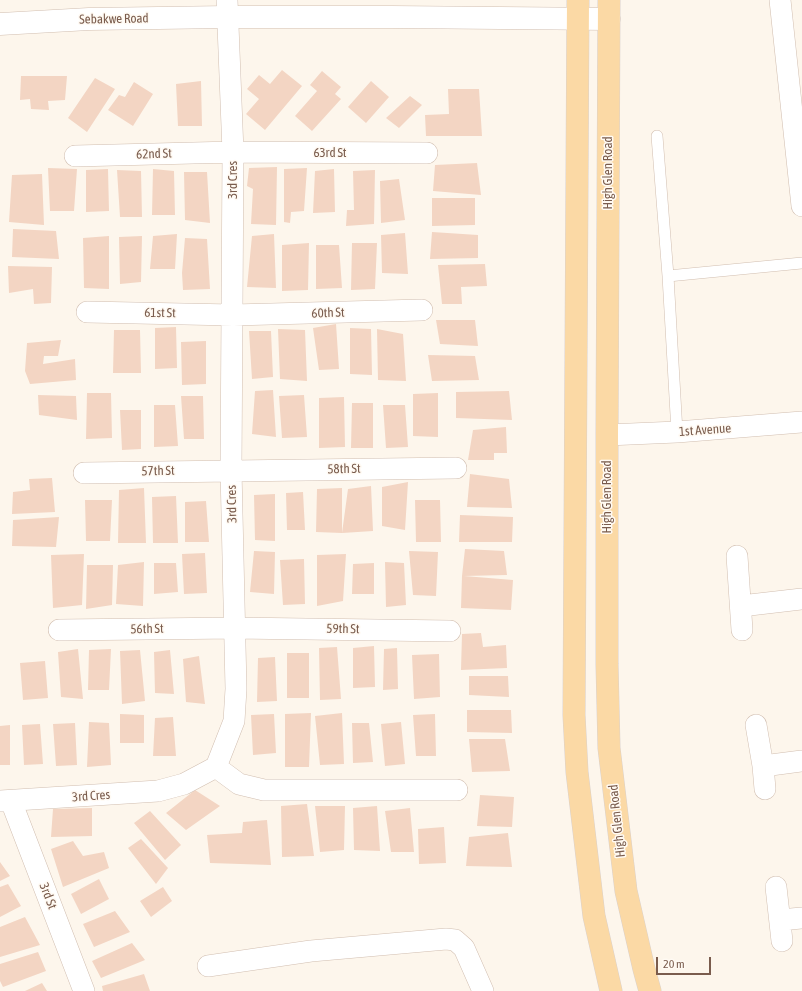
<!DOCTYPE html>
<html>
<head>
<meta charset="utf-8">
<style>
	body { margin:0 }
	#map { position:relative; width:802px; height:991px; overflow:hidden; background:#fdf6ec; font-family:"Asap Condensed",sans-serif }
	canvas { display:block }
	.scale { position:absolute; left:656px; top:957px; width:55px; height:18px; box-sizing:border-box; border:2px solid #7a5c4d; border-top:0; padding-left:5px; font-size:12px; line-height:14px; white-space:nowrap; color:#7a5c4d; -webkit-text-stroke:3px #fffaf3; paint-order:stroke }
</style>
</head>
<body>
<div id="map">
<canvas width="802" height="991"></canvas>
<div class="scale">20 m</div>
</div>
<script>
const context = document.querySelector('canvas').getContext('2d');
context.lineJoin = 'round';
function paint(path, color) { context.fillStyle = color; context.fill(path, 'evenodd'); }
function strokePath(path, color, width, dash) { context.strokeStyle = color; context.lineWidth = width; context.lineCap = dash ? 'butt' : 'round'; context.setLineDash(dash || []); context.stroke(path); }
function write(font, color, halo, rows, align = 'center') {
  context.font = font + ' "Asap Condensed",sans-serif'; context.lineWidth = 3; context.setLineDash([]); context.textBaseline = 'middle'; context.strokeStyle = halo; context.fillStyle = color; for (const [text, x, y, turn = 0] of rows) {
    context.save(); context.translate(x, y); context.rotate((+turn || 0) * Math.PI / 180); context.textAlign = isNaN(turn) ? turn : align; if (halo) context.strokeText(text, 0, 0); context.fillText(text, 0, 0); context.restore();
  }
}
const building = new Path2D(`
	M282 70 302 86 265 130 246 114 259 99 247 89 259 75 270 84Z
	M322 71 341 87 335 94 341 99 312 131 295 116 317 91 310 85Z
	M21 76H67L65 100 48 101 49 110 31 109 30 99 20 100Z
	M95 78 115 89 87 132 68 118Z
	M201 81 202 126H178L176 84Z
	M371 81 389 97 366 123 348 107Z
	M134 82 153 94 133 126 108 110 119 95 125 97Z
	M448 89H479L482 136H426L425 115 449 114Z
	M410 96 422 105 399 128 386 118Z
	M477 163 481 195 433 191 435 165Z
	M277 167 276 225 251 224 253 189 247 186 249 168Z
	M48 168 77 169 74 211H50Z
	M307 168 304 211 291 212 290 223 284 222V169Z
	M108 169 109 211 86 212V170Z
	M153 169 174 171 175 215H152Z
	M334 169 335 212 313 213 315 171Z
	M117 170 141 171 142 217H120Z
	M375 170 374 224 346 226 347 210H354L353 171Z
	M184 172H207L210 223 185 220Z
	M42 174 44 225 9 222 12 175Z
	M399 179 405 220 381 223 380 181Z
	M432 198H475V225L432 226Z
	M13 229 56 231 59 259 12 257Z
	M432 232 478 235V258L430 259Z
	M405 233 408 274 382 273 381 235Z
	M177 234 175 269H150L153 236Z
	M274 234 276 288 247 287 252 236Z
	M109 236V289L84 288 83 238Z
	M142 236 141 282 120 284 119 237Z
	M185 238 207 239 210 289 183 290 182 273Z
	M309 243 308 290 282 291V245Z
	M352 243H377L375 289 351 290Z
	M316 245H339L342 288 316 289Z
	M485 264 487 286 461 287 462 304H442L438 265Z
	M8 266 52 267 51 303 34 304 33 289 9 293Z
	M436 320H475L478 346 440 344Z
	M336 324 339 369 319 370 313 328Z
	M176 327 177 368 155 369V328Z
	M350 328 371 329 372 375 350 374Z
	M278 329 305 330 307 381 280 379Z
	M377 329 403 334 406 381 378 380Z
	M114 330H140L141 373H113Z
	M249 331H271L273 377 252 379Z
	M61 340 58 356H44L43 364 75 359 76 380 30 384 25 371 27 343Z
	M206 341V384L182 385 181 342Z
	M428 355 475 356 479 380 432 381Z
	M273 390 276 437 252 434 255 391Z
	M509 391 512 420 456 418V392Z
	M87 393H111L112 438 86 439Z
	M438 393V437L413 436V394Z
	M38 395 76 396 77 420 39 415Z
	M304 395 307 437 282 438 279 396Z
	M181 396H203L204 439H184Z
	M344 397 345 447 319 448V398Z
	M352 403H373V448H351Z
	M154 405H175L178 446 154 447Z
	M383 405H405L408 447 386 448Z
	M120 410H141V449L122 450Z
	M506 427 507 453H494V460H468L473 430Z
	M470 474 509 479 512 508 467 507Z
	M52 478 55 512 12 514 13 492 30 490 29 479Z
	M408 482 405 530 382 526V487Z
	M371 486 373 531 342 533 348 489Z
	M144 488 146 543H118L119 490Z
	M342 488V533L316 532 317 489Z
	M303 492 305 530H287L286 493Z
	M275 494V541L255 540 254 495Z
	M176 496 178 543H153L152 497Z
	M85 500H112L110 541H86Z
	M415 500H440L441 542H416Z
	M206 501 209 542H185V502Z
	M460 515 513 517 512 542H459Z
	M59 517 56 547 12 546 13 520Z
	M465 549 504 551 507 575 464 576 513 580 511 610 461 608 462 576Z
	M254 551 275 552 274 594 250 592Z
	M409 551 438 552 436 596 413 595Z
	M205 553 207 593 184 594 182 554Z
	M84 554 82 605 53 608 51 555Z
	M346 554 343 601 317 606V555Z
	M304 559 305 604 283 605 280 560Z
	M144 562 143 606 116 604 118 565Z
	M385 562 404 563 406 605 386 607Z
	M154 563H176L178 592 154 594Z
	M374 563V594H352L353 564Z
	M87 565H113L112 605 86 609Z
	M481 633 483 647 506 645 507 668 461 670 462 634Z
	M374 646 375 687 353 688V648Z
	M337 647 341 699 320 700 319 648Z
	M397 648 398 689 383 690 384 649Z
	M78 649 83 699 61 697 58 652Z
	M111 649 109 690H88L89 650Z
	M140 650 145 701 122 704 120 651Z
	M170 650 174 694 155 693 154 652Z
	M287 653H309V698H287Z
	M439 654 440 697 414 699 412 655Z
	M199 656 205 704 186 702 183 659Z
	M275 657 277 701 257 702 258 658Z
	M45 661 48 698 23 700 20 663Z
	M469 676H508L509 697 469 695Z
	M467 710H511L512 733 467 732Z
	M311 713 309 767H285V714Z
	M342 713 344 764 320 765 315 716Z
	M120 714 144 715V743H120Z
	M274 714 276 753 253 755 251 715Z
	M435 714 436 756H416L413 715Z
	M173 717 176 756H153L155 718Z
	M89 722 109 723 111 765 87 767Z
	M401 722 405 764 385 766 381 724Z
	M75 723 77 765 56 766 53 724Z
	M352 723H369L373 762 353 763Z
	M40 724 43 764 24 765 22 725Z
	M10 725V765H0V726Z
	M469 739H505L510 771 472 772Z
	M195 790 220 806 186 830 166 813Z
	M480 795 514 797 512 827 477 826Z
	M307 804 314 856 282 857 281 806Z
	M315 806H345L344 850 320 852Z
	M377 806 380 851 354 850 353 808Z
	M92 808V836L51 837 53 809Z
	M410 808 414 852H391L385 811Z
	M150 811 181 845 165 860 134 823Z
	M267 820 271 865 210 863 207 835 242 833 243 822Z
	M444 827 446 863 419 864 418 829Z
	M508 833 512 867 466 866 469 837Z
	M141 839 168 868 156 884 128 848Z
	M73 841 83 856 104 852 109 868 63 887 51 849Z
	M0 862 10 876 0 881Z
	M99 879 109 899 81 914 71 894Z
	M8 884 21 906 0 917V887Z
	M163 887 172 901 151 917 140 901Z
	M115 911 130 932 94 947 83 924Z
	M25 917 40 945 0 957V927Z
	M132 943 145 960 101 978 92 961Z
	M38 952 46 971 3 987 0 981V964Z
	M144 974 150 991H103L102 986Z
	M42 983 47 991H25Z`);
const service = new Path2D(`
	M657 136 668 276 677 432
	M668 276 802 263`);
const minor = new Path2D(`
	M780 0 802 206
	M75 156 233 152 427 153
	M87 312 233 315 422 310
	M607 435 677 432 802 422
	M84 473 456 468
	M737 556 742 630
	M741 606 802 599
	M59 630 235 628 450 631
	M756 725 763 766 765 789
	M763 766 802 761
	M216 767 239 784 264 790H457
	M0 801 158 791 184 784 216 767 234 721 236 689 231 470 233 152 227 0
	M11 801 84 991
	M776 887 782 941
	M780 920 802 918
	M208 966 311 951 446 939 455 940 464 948 483 991`);
const tertiary = new Path2D(`
	M0 24 89 19 227 17H392L609 19`);
const primary = new Path2D(`
	M578 0 574 715 577 772 594 916 611 991
	M609 0 607 435V664L609 748 626 891 644 969 650 991`);
const streetNames = [
	["Sebakwe Road",114,19,-1],
	["63rd St",330,153],
	["62nd St",154,154,-2],
	["High Glen Road",608,173,-90],
	["3rd Cres",233,180,-90],
	["61st St",160,313,1],
	["60th St",328,313,-2],
	["1st Avenue",705,430,-4],
	["58th St",344,469,-1],
	["57th St",158,471,-1],
	["High Glen Road",607,497,-90],
	["3rd Cres",232,504,-91],
	["56th St",147,629,-1],
	["59th St",343,629,1],
	["3rd Cres",91,796,-4],
	["High Glen Road",617,821,-96],
	["3rd St",48,896,69]
];
paint(building, '#f3d5c3');
strokePath(service, '#d1beb0', 12);
strokePath(minor, '#d1beb0', 22);
strokePath(tertiary, '#d1beb0', 23);
strokePath(primary, '#dad1cd', 23);
strokePath(service, '#fff', 11);
strokePath(minor, '#fff', 21);
strokePath(tertiary, '#fff', 22);
strokePath(primary, '#fbd9a5', 22);
write('13px', '#7a5c4d', '#fffaf3', streetNames);
</script>
</body>
</html>
